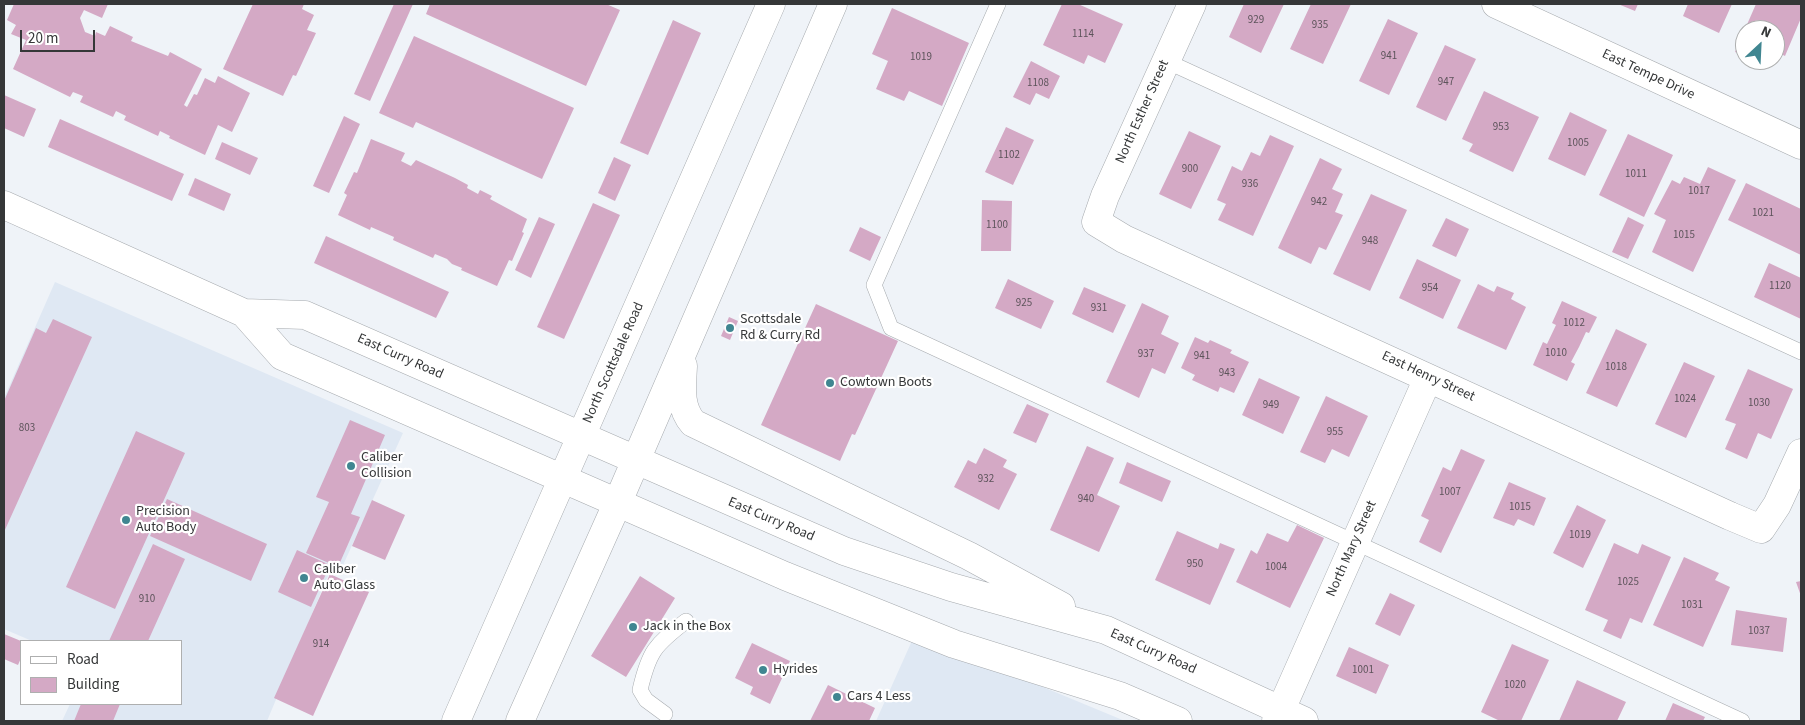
<!DOCTYPE html>
<html>
<head>
<meta charset="utf-8">
<style>
	body { margin:0 }
	#map { position:relative; width:1805px; height:725px; overflow:hidden; background:#eff3f8; font-family:"Source Sans 3",sans-serif }
	canvas { display:block }
	.frame { position:absolute; inset:0; border:5px solid #353738; pointer-events:none }
	.legend { position:absolute; left:20px; top:640px; width:162px; height:65px; box-sizing:border-box; background:#fff; border:1px solid #aeafaf; margin:0; padding:6px 9px; list-style:none; font-size:15px; color:#353738 }
	.legend li { display:flex; align-items:center; gap:10px; height:25px }
	.legend b { width:25px; border:1px solid #aeafaf }
	.north { position:absolute; left:1735px; top:20px; width:50px; height:50px; box-sizing:border-box; background:#fff; border:1px solid #aeafaf; border-radius:50%; rotate:25deg; font-size:14px; font-weight:700; line-height:20px; text-align:center; color:#353738 }
	.north::after { content:''; display:block; margin:auto; width:18px; height:22px; background:#408691; clip-path:polygon(50% 0,100% 100%,50% 72%,0 100%) }
	.scale { position:absolute; left:20px; top:30px; width:75px; height:22px; box-sizing:border-box; border:2px solid #353738; border-top:0; padding-left:6px; font-size:15px; line-height:18px; white-space:nowrap; color:#353738; -webkit-text-stroke:4px #fff; paint-order:stroke }
</style>
</head>
<body>
<div id="map">
<canvas width="1805" height="725"></canvas>
<div class="frame"></div>
<ul class="legend">
<li><b style="height:6px;background:#fff"></b>Road</li>
<li><b style="height:14px;background:#d4a9c5"></b>Building</li>
</ul>
<div class="north">N</div>
<div class="scale">20 m</div>
</div>
<script>
const context = document.querySelector('canvas').getContext('2d');
context.lineJoin = 'round';
function paint(path, color) { context.fillStyle = color; context.fill(path, 'evenodd'); }
function strokePath(path, color, width, dash) { context.strokeStyle = color; context.lineWidth = width; context.lineCap = dash ? 'butt' : 'round'; context.setLineDash(dash || []); context.stroke(path); }
function write(font, color, halo, rows, align = 'center') {
  context.font = font + ' "Source Sans 3",sans-serif'; context.lineWidth = 4.5; context.setLineDash([]); context.textBaseline = 'middle'; context.strokeStyle = halo; context.fillStyle = color; for (const [text, x, y, turn = 0] of rows) {
    context.save(); context.translate(x, y); context.rotate((+turn || 0) * Math.PI / 180); context.textAlign = isNaN(turn) ? turn : align; if (halo) context.strokeText(text, 0, 0); context.fillText(text, 0, 0); context.restore();
  }
}
const built = new Path2D(`
	M55 282 403 433 339 574 330 571 267 721H62L70 704H181V641H32L4 629V398Z
	M915 634 1125 721H876Z`);
const building = new Path2D(`
	M14 4H108L102 18 84 10 80 18 85 32 95 36 96 32 105 36 110 26 133 37 131 41 168 56 170 52 202 69 184 105 187 107 194 94 197 95 205 78 215 83 218 76 250 93 232 132 218 125 205 155 169 138 170 136 160 131 158 136 124 120 126 116 116 111 113 117 80 102 83 96 73 92 70 97 13 69 26 40 11 34 16 25 7 20Z
	M253 4H304L302 9 314 15 307 30 316 33 296 76 293 75 283 96 223 69Z
	M394 4H413L370 101 354 94Z
	M430 4H606L620 10 586 86 426 14Z
	M1062 4H1078L1123 24 1105 63 1088 55 1084 64 1043 45Z
	M1244 4H1284L1261 53 1229 37Z
	M1311 4H1351L1323 64 1290 49Z
	M1618 4H1638L1635 11Z
	M1688 4H1732L1719 33 1683 16Z
	M1756 4H1801V18L1785 56 1775 51V30H1745V56L1735 52Z
	M892 8 969 43 942 106 909 91 904 101 876 89 888 61 872 54Z
	M1388 19 1418 33 1389 95 1359 81Z
	M673 20 701 33 648 155 620 143Z
	M414 36 574 108 542 179 416 122 413 128 379 113Z
	M1445 45 1476 59 1446 121 1416 107Z
	M1031 61 1060 76 1049 99 1036 93 1030 105 1013 97Z
	M1484 91 1539 117 1513 172 1469 151 1473 144 1462 139Z
	M4 95 36 109 24 137 4 128Z
	M1570 112 1607 130 1585 176 1548 159Z
	M344 116 360 124 329 193 313 186Z
	M60 119 184 174 172 201 48 147Z
	M1006 127 1034 140 1013 185 985 172Z
	M1189 131 1221 146 1191 209 1159 194Z
	M1628 134 1673 155 1644 217 1599 195Z
	M1270 135 1294 146 1253 236 1218 220 1226 204 1217 200 1232 166 1242 171 1251 152 1260 156Z
	M371 139 405 153 401 161 411 166 416 160 455 178 468 185 467 188 478 194 480 190 492 196 490 199 527 219 522 232 524 233 512 261 509 260 497 286 461 270 462 268 452 264 447 259 435 254 433 258 393 240 394 237 371 227 370 230 338 215 347 195 344 193 354 172 357 173Z
	M222 142 258 158 250 175 215 159Z
	M614 157 631 165 615 201 598 193Z
	M1320 158 1342 169 1332 189 1343 194 1335 212 1343 215 1326 250 1319 247 1311 264 1278 248Z
	M1708 167 1736 180 1693 272 1652 252 1666 220 1654 214 1672 180 1680 184 1684 177 1700 184Z
	M195 178 231 194 224 211 188 195Z
	M1746 183 1801 209V255L1728 220Z
	M1371 194 1407 210 1370 291 1333 274Z
	M982 200 1012 201 1011 251H981Z
	M593 203 620 215 564 339 537 327Z
	M539 217 555 224 531 278 515 270Z
	M1628 217 1644 225 1628 259 1612 252Z
	M1446 218 1469 229 1456 257 1432 246Z
	M860 227 881 237 870 261 849 251Z
	M326 236 449 292 436 318 314 263Z
	M1417 259 1461 280 1443 319 1399 298Z
	M1769 263 1801 278V319L1754 297Z
	M1008 279 1054 301 1041 329 995 308Z
	M1478 284 1494 292 1497 286 1514 293 1511 299 1526 307 1506 350 1457 328Z
	M1084 287 1126 305 1113 333 1072 314Z
	M1562 301 1597 317 1589 333 1586 332 1579 347 1571 362 1575 364 1567 381 1533 365 1543 342 1547 344 1556 325 1552 323Z
	M1142 303 1169 316 1161 334 1179 343 1165 374 1152 368 1139 398 1106 382Z
	M816 304 898 341 855 435 852 434 840 461 761 425Z
	M729 317 738 321 730 340 721 336Z
	M53 319 92 337 4 532V401L36 328 46 333Z
	M1616 329 1647 344 1617 407 1586 393Z
	M1195 337 1208 343 1210 340 1232 350 1230 353 1249 362 1234 393 1220 387 1218 392 1192 380 1195 375 1181 368Z
	M1684 362 1715 376 1686 438 1655 424Z
	M1748 369 1793 389 1771 439 1758 433 1747 459 1725 449 1736 424 1725 420Z
	M1259 378 1300 397 1283 434 1242 415Z
	M1326 396 1368 416 1349 457 1332 449 1325 463 1300 452Z
	M1027 404 1049 414 1036 443 1013 433Z
	M350 420 385 435 351 514 360 517 338 567 306 553 329 502 316 497Z
	M136 431 185 453 115 609 66 587Z
	M1087 446 1114 458 1097 495 1120 506 1099 552 1050 530Z
	M984 448 1007 460 1003 467 1017 474 999 510 954 487 968 460 976 464Z
	M1461 449 1485 460 1441 553 1419 542 1429 520 1421 516 1443 467 1451 471Z
	M1127 462 1171 481 1162 502 1119 483Z
	M1509 482 1546 498 1534 526 1518 519 1514 526 1493 518Z
	M167 499 267 544 251 581 150 536Z
	M372 500 405 515 385 560 352 546Z
	M1577 505 1606 520 1583 568 1553 553Z
	M1297 525 1324 538 1290 608 1236 582 1251 550 1257 554 1267 533 1288 542Z
	M1177 531 1218 549 1220 543 1235 549 1210 605 1155 580Z
	M1614 543 1638 554 1642 544 1671 557 1642 623 1630 618 1621 639 1603 631 1608 620 1585 610Z
	M153 544 185 559 148 641H109Z
	M297 550 330 565 311 607 278 592Z
	M1684 557 1719 573 1715 580 1730 587 1703 647 1653 625Z
	M330 574 369 592 313 716 274 698Z
	M640 576 675 598 626 677 591 656Z
	M1801 581V596L1796 582Z
	M1390 593 1415 605 1400 636 1375 624Z
	M1736 610 1787 618 1783 652 1731 645Z
	M4 634 21 641V658L18 665 4 659Z
	M752 643 790 661 770 704 750 694 753 687 735 678Z
	M1512 644 1549 660 1521 721H1500L1481 712Z
	M1349 647 1389 665 1376 694 1336 676Z
	M1577 680 1626 702 1617 721H1559Z
	M828 685 875 708 869 721H810Z
	M1673 703 1705 717 1703 721H1665Z
	M81 704H120L113 721H74Z`);
const service = new Path2D(`
	M998 4 874 285 891 328 1742 721
	M1166 61 1801 352
	M665 714 646 700 640 690C649 651 655 645 686 621`);
const minor = new Path2D(`
	M1192 4 1105 196 1096 222 1124 239 1730 516 1761 529 1777 505 1801 453
	M1496 4 1801 145
	M1276 721 1428 378`);
const primary = new Path2D(`
	M4 205 244 313 305 315 844 551 951 587 1106 630 1304 721
	M244 313 282 356 785 576 954 644 1120 696 1178 721
	M683 366C682 387 679 407 693 423L969 556 1061 606
	M456 721 771 4
	M520 721 617 504 833 4`);
const markers = [
	[730,328,5,"#408691"],
	[830,383,5,"#408691"],
	[351,466,5,"#408691"],
	[126,520,5,"#408691"],
	[304,578,5,"#408691"],
	[633,627,5,"#408691"],
	[763,670,5,"#408691"],
	[837,697,5,"#408691"]
];
const numberNames = [
	["929",1256,21],
	["935",1320,26],
	["1114",1083,35],
	["941",1389,57],
	["1019",921,58],
	["947",1446,83],
	["1108",1038,84],
	["953",1501,128],
	["1005",1578,144],
	["1102",1009,156],
	["900",1190,170],
	["1011",1636,175],
	["936",1250,185],
	["1017",1699,192],
	["942",1319,203],
	["1021",1763,214],
	["1100",997,226],
	["1015",1684,236],
	["948",1370,242],
	["1120",1780,287],
	["954",1430,289],
	["925",1024,304],
	["931",1099,309],
	["1012",1574,324],
	["1010",1556,354],
	["937",1146,355],
	["941",1202,357],
	["1018",1616,368],
	["943",1227,374],
	["1024",1685,400],
	["1030",1759,404],
	["949",1271,406],
	["803",27,429],
	["955",1335,433],
	["932",986,480],
	["1007",1450,493],
	["940",1086,500],
	["1015",1520,508],
	["1019",1580,536],
	["950",1195,565],
	["1004",1276,568],
	["1025",1628,583],
	["910",147,600],
	["1031",1692,606],
	["1037",1759,632],
	["914",321,645],
	["1001",1363,671],
	["1020",1515,686]
];
const streetNames = [
	["East Tempe Drive",1648,75,25],
	["North Esther Street",1143,112,-66],
	["East Curry Road",400,357,24],
	["North Scottsdale Road",614,363,-66],
	["East Henry Street",1428,377,25],
	["East Curry Road",771,520,23],
	["North Mary Street",1352,549,-66],
	["East Curry Road",1153,652,24]
];
const poiNames = [
	["Scottsdale",740,320],
	["Rd & Curry Rd",740,336],
	["Cowtown Boots",840,383],
	["Caliber",361,458],
	["Collision",361,474],
	["Precision",136,512],
	["Auto Body",136,528],
	["Caliber",314,570],
	["Auto Glass",314,586],
	["Jack in the Box",643,627],
	["Hyrides",773,670],
	["Cars 4 Less",847,697]
];
paint(built, '#dfe8f3');
paint(building, '#d4a9c5');
strokePath(service, '#a6aaae', 16);
strokePath(minor, '#a6aaae', 29);
strokePath(primary, '#a6aaae', 29);
strokePath(service, '#fff', 15);
strokePath(minor, '#fff', 28);
strokePath(primary, '#fff', 28);
for (const [x, y, r, color] of markers) { const dot = new Path2D(); dot.arc(x, y, r, 0, 2 * Math.PI); context.fillStyle = color; context.fill(dot); strokePath(dot, '#fff', 2); }
write('11px', '#5d545b', null, numberNames);
write('14px', '#353738', '#fff', streetNames);
write('14px', '#353738', '#fff', poiNames, 'left');
</script>
</body>
</html>
